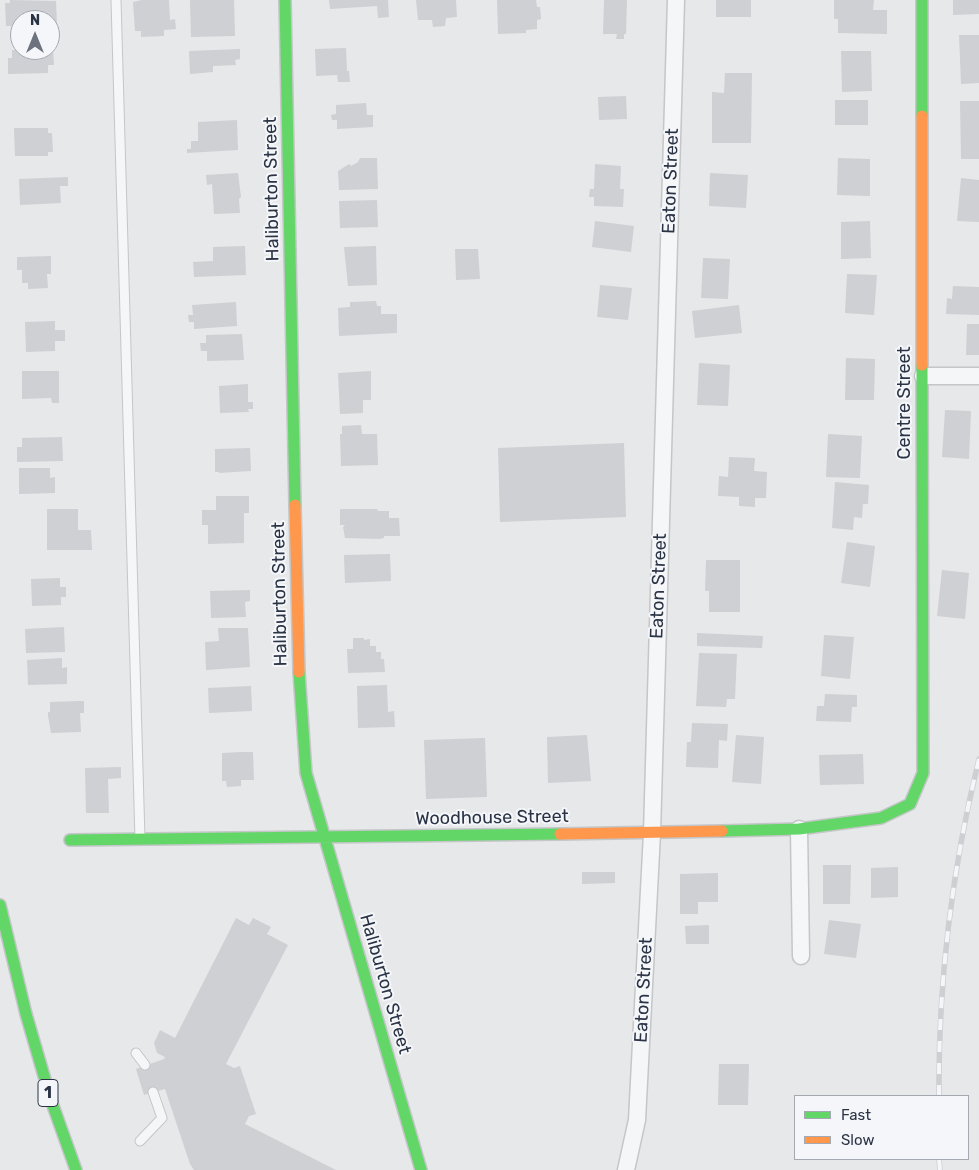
<!DOCTYPE html>
<html>
<head>
<meta charset="utf-8">
<style>
	body { margin:0 }
	#map { position:relative; width:979px; height:1170px; overflow:hidden; background:#e6e8ea; font-family:Rubik,sans-serif }
	canvas { display:block }
	.legend { position:absolute; left:794px; top:1095px; width:175px; height:65px; box-sizing:border-box; background:#f4f6f9; border:1px solid #a4a8b1; margin:0; padding:6px 9px; list-style:none; font-size:15px; color:#2b3445 }
	.legend li { display:flex; align-items:center; gap:10px; height:25px }
	.legend b { width:25px; border:1px solid #a4a8b1 }
	.north { position:absolute; left:10px; top:10px; width:50px; height:50px; box-sizing:border-box; background:#f4f6f9; border:1px solid #a4a8b1; border-radius:50%; rotate:0deg; font-size:14px; font-weight:700; line-height:20px; text-align:center; color:#2b3445 }
	.north::after { content:''; display:block; margin:auto; width:18px; height:22px; background:#6c737f; clip-path:polygon(50% 0,100% 100%,50% 72%,0 100%) }
</style>
</head>
<body>
<div id="map">
<canvas width="979" height="1170"></canvas>
<ul class="legend">
<li><b style="height:6px;background:#63d668"></b>Fast</li>
<li><b style="height:6px;background:#ff974d"></b>Slow</li>
</ul>
<div class="north">N</div>
</div>
<script>
const context = document.querySelector('canvas').getContext('2d');
context.lineJoin = 'round';
function paint(path, color) { context.fillStyle = color; context.fill(path, 'evenodd'); }
function strokePath(path, color, width, dash) { context.strokeStyle = color; context.lineWidth = width; context.lineCap = dash ? 'butt' : 'round'; context.setLineDash(dash || []); context.stroke(path); }
function write(font, color, halo, rows, align = 'center') {
  context.font = font + ' Rubik,sans-serif'; context.lineWidth = 4; context.setLineDash([]); context.textBaseline = 'middle'; context.strokeStyle = halo; context.fillStyle = color; for (const [text, x, y, turn = 0] of rows) {
    context.save(); context.translate(x, y); context.rotate((+turn || 0) * Math.PI / 180); context.textAlign = isNaN(turn) ? turn : align; if (halo) context.strokeText(text, 0, 0); context.fillText(text, 0, 0); context.restore();
  }
}
const building = new Path2D(`
	M10 0 56 1 57 25H50V20H20V26H6L5 3H10Z
	M142 0H169L170 20 175 19 176 29 164 30V36L141 37V31H135L133 2Z
	M190 0H234L235 36 191 37Z
	M329 0H388L389 17 378 18 377 6 330 9Z
	M416 0H456L457 17 446 18 445 26 433 27 432 20H418Z
	M497 0H536L537 7H540L541 19 537 20V29L526 30V33L498 34Z
	M604 0H627L626 34H624V39H616L617 34H603Z
	M716 0H751V17H716Z
	M834 0H874L873 10H887V34L838 33V19H834Z
	M953 0H979V14L953 15Z
	M959 35H979V83L961 84Z
	M346 48 347 71H349L350 82H338L337 75 316 76 315 49Z
	M50 49H53L54 65H48V73L8 74V58H12V50Z
	M240 49V59L235 60 236 65 213 66V72L190 74 189 51Z
	M841 51H871L872 91 842 92Z
	M725 73H752L751 143H712V92L724 93Z
	M626 96 627 119 599 120 598 97Z
	M835 100H868V125H835Z
	M960 101H979V159H961Z
	M366 103 367 115H373V127L337 129V120H332L331 115 336 114V105Z
	M237 120 238 150 187 153V149H191V141H198V122Z
	M14 128H48V133H52L53 152H48V156H15Z
	M360 158H377L378 189 339 190 338 171 349 164 351 166 358 162Z
	M838 158 870 159V196L837 195Z
	M595 164 621 166 620 189H624L623 207 594 206V197H589L590 189H594Z
	M238 173 241 197 239 199 240 213 214 214 212 184 207 185 206 175Z
	M710 173 748 175 746 208 709 206Z
	M68 177V186H60L61 203 20 205 19 179Z
	M961 178 979 180V222L957 221Z
	M377 200 378 227 340 228 339 201Z
	M595 221 634 226 631 252 592 247Z
	M870 221 871 258 841 259V222Z
	M245 246 246 275 194 277 193 262 213 261V247Z
	M376 246 377 285 348 286 344 247Z
	M455 249H478L480 279 456 280Z
	M51 256V274H47L48 288 28 289V283H22V270H17V257Z
	M703 258 730 259 728 299 701 298Z
	M847 274 877 275 874 315 845 313Z
	M600 285 632 288 628 320 597 317Z
	M953 286 979 287V315L946 314 947 298 952 299Z
	M376 301 377 306H381V314H397V333L339 336 338 308 350 307V302Z
	M236 302 237 326 194 329V322H189L188 315H193L192 305Z
	M739 305 742 333 695 338 692 311Z
	M55 321V330H65V341H55V351L26 352 25 322Z
	M967 324H979V355H966Z
	M242 334 244 360 207 361V351H201L200 343H206V335Z
	M846 358 875 359 874 400H845Z
	M699 363 730 365 728 406 697 405Z
	M22 371H59V403H52L51 398 22 399Z
	M371 371V400H363V413L340 414 338 373Z
	M248 384V402H253V409H248L249 412 220 413 219 386Z
	M945 410 971 411 969 459 942 457Z
	M361 425 362 434H377L378 465 341 466 340 434H342V426Z
	M828 434 862 436 860 478 826 477Z
	M62 437 63 461 17 462V447H22V438Z
	M624 443 626 517 500 522 498 448Z
	M250 448 251 471 219 473V472H215V449Z
	M729 457 755 458 754 471 767 472 766 498H755V507L739 506V497L718 496 719 476 728 477Z
	M19 468H50V478L55 477V493L19 494Z
	M835 482 869 485 868 504H863L862 518 854 517 853 530 832 528Z
	M216 496H249V513H244V543L208 544V525H202V510H216Z
	M47 509H78V530H91L92 550H47Z
	M340 509H377L378 511H389V518H399L400 536H384V538L379 539 345 538 343 527 345 525H340Z
	M847 542 875 546 870 587 841 583Z
	M390 554 391 581 345 583 344 555Z
	M706 560H740V612H709V591H705Z
	M942 570 969 573 965 619 937 616Z
	M60 578V587H66V597H61V605L32 606 31 579Z
	M250 590V601L245 602 246 617 211 618 210 591Z
	M64 627 65 652 26 653 25 629Z
	M218 628H248L250 667 206 670 205 642 219 641Z
	M697 633 763 636 762 648 697 646Z
	M824 635 854 637 850 679 821 676Z
	M353 638H364V640L370 639V646H376V652H381V659H384L385 672 348 673 347 649H353Z
	M699 653 737 654 735 699H727L726 707 696 706Z
	M62 658V668L67 667V684L28 685 27 660Z
	M387 685 388 712 394 711 395 727 358 728 357 686Z
	M251 686 252 711 209 713 208 688Z
	M825 694 857 695V707H852L851 722 816 721 817 706H824Z
	M79 701H84V713H80L81 732 51 733 48 716V712H50V702Z
	M692 723 728 724 727 741 719 740 718 768 686 767 687 742H691Z
	M587 735 591 781 548 783 547 737Z
	M736 735 764 737 761 784 732 782Z
	M485 738 487 797 426 799 424 740Z
	M241 752H253L254 780H241V786L227 787 226 781H222V753Z
	M863 754 864 784 820 785 819 755Z
	M121 767V778L108 779 109 813H86L85 768Z
	M823 865H851L850 904H823Z
	M898 867V897L871 898V868Z
	M582 872H615V883L582 884Z
	M718 873V902H698V914H680V874Z
	M236 918 249 925 253 918 271 927 267 934 288 945 226 1064 234 1068 240 1066 256 1114 249 1116 245 1124 336 1170H194L190 1164 165 1089 144 1095 136 1069 164 1059 165 1057 157 1053 154 1043 160 1030 175 1038Z
	M829 920 861 924 856 958 824 954Z
	M709 925V944H686L685 926Z
	M719 1064H749L748 1105H718Z`);
const lane = new Path2D(`
	M116 0 140 839
	M136 1053 145 1065
	M140 1141 162 1118 153 1092`);
const street = new Path2D(`
	M923 376H979
	M799 829 801 956
	M626 1170 637 1120 652 833 676 0`);
const fast = new Path2D(`
	M285 0 295 505
	M922 0V116
	M299 672 306 773 421 1170
	M722 831 799 829 881 818 910 804 923 773 922 365
	M70 840 560 834
	M0 905 26 1014 51 1100 76 1170`);
const slow = new Path2D(`
	M922 116V365
	M295 505 299 672
	M560 834 722 831`);
const rail = new Path2D(`
	M939 1096C938 983 952 869 979 759
	M939 1159 940 1170`);
const shields = [
	[48,1093,20]
];
const shieldNames = [
	["1",48,1093]
];
const streetNames = [
	["Eaton Street",671,181,-88],
	["Haliburton Street",272,189,-91],
	["Centre Street",905,403,-90],
	["Eaton Street",659,586,-88],
	["Haliburton Street",280,594,-91],
	["Woodhouse Street",492,818,-1],
	["Haliburton Street",385,984,74],
	["Eaton Street",644,990,-87]
];
paint(building, '#ced0d3');
strokePath(lane, '#c4c6c8', 11);
strokePath(street, '#c4c6c8', 19);
strokePath(fast, '#c4c6c8', 14);
strokePath(slow, '#c4c6c8', 14);
strokePath(lane, '#f5f6f7', 9);
strokePath(street, '#f5f6f7', 16);
strokePath(fast, '#63d668', 11);
strokePath(slow, '#ff974d', 11);
strokePath(rail, '#cecfd2', 5.5);
strokePath(rail, '#f4f6f9', 4, [11]);
for (const [x, y, w] of shields) { const box = new Path2D(); box.roundRect(x - w / 2, y - 13.5, w, 27, 4); context.fillStyle = '#f4f6f9'; context.fill(box); strokePath(box, '#2b3445', 1); }
write('bold 16px', '#2b3445', null, shieldNames);
write('18px', '#2b3445', '#f4f6f9', streetNames);
</script>
</body>
</html>
